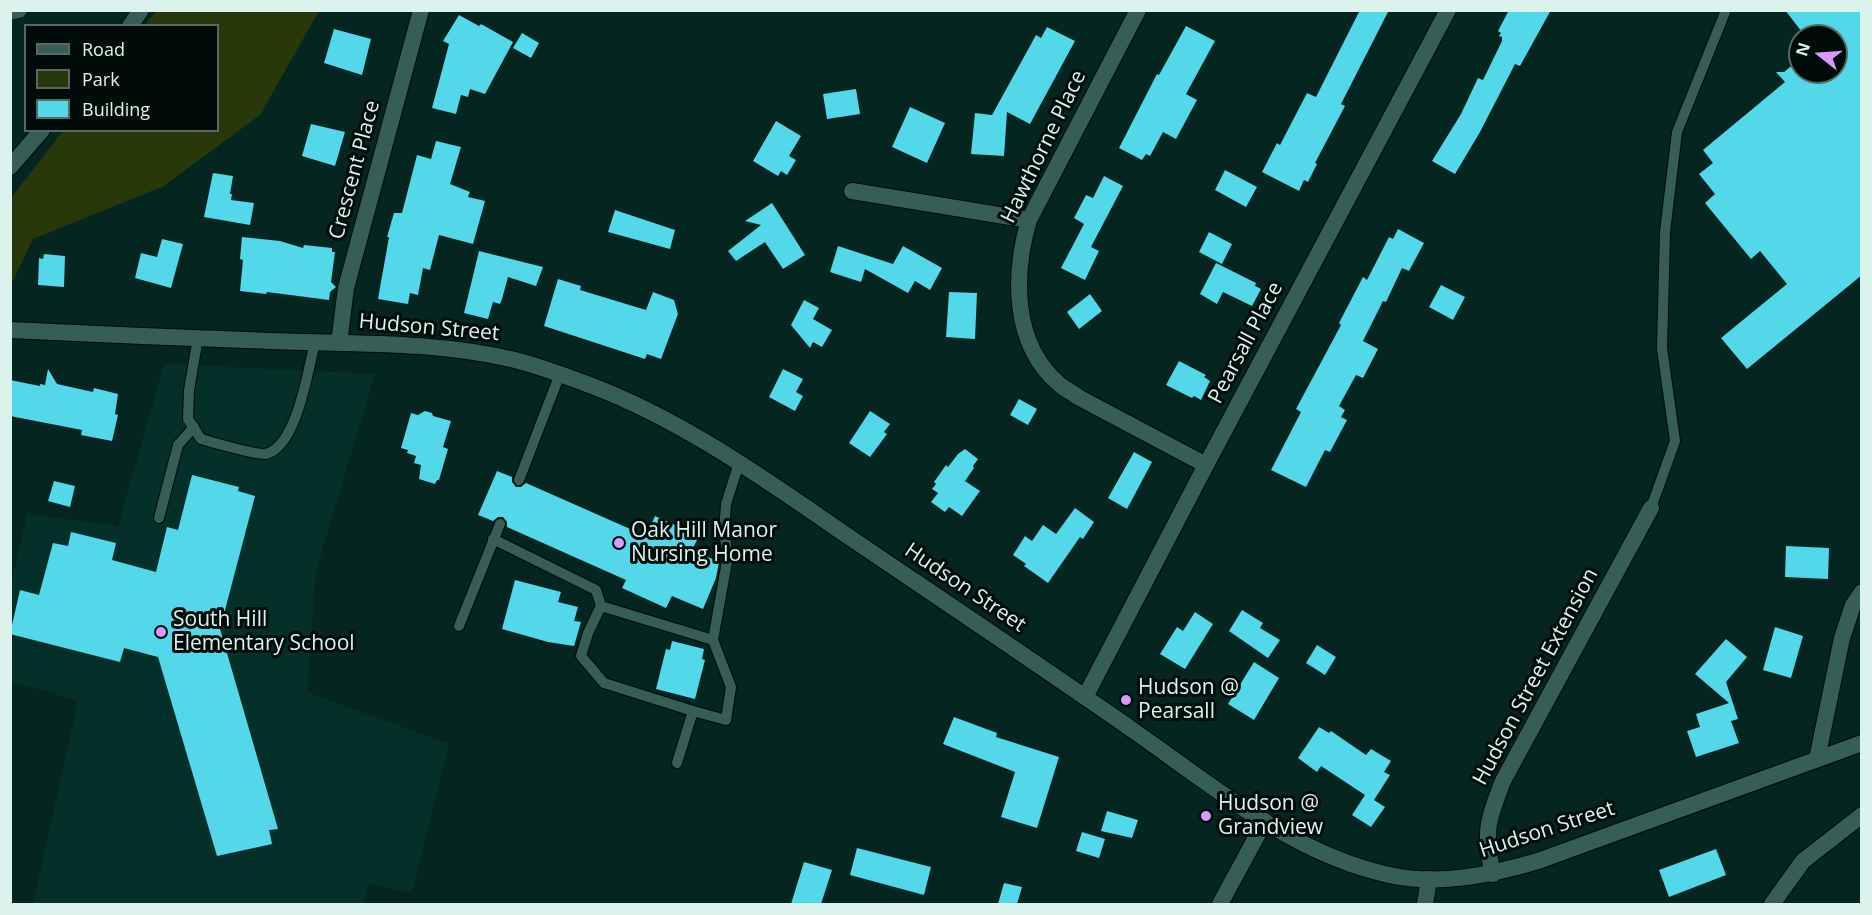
<!DOCTYPE html>
<html>
<head>
<meta charset="utf-8">
<style>
	body { margin:0 }
	#map { position:relative; width:1872px; height:915px; overflow:hidden; background:#052520; font-family:"Open Sans",sans-serif }
	canvas { display:block }
	.frame { position:absolute; inset:0; border:12px solid #dcf2ed; pointer-events:none }
	.legend { position:absolute; left:24px; top:24px; width:195px; height:108px; box-sizing:border-box; background:#000c0a; border:2px solid #586865; margin:0; padding:8px 10px; list-style:none; font-size:18px; color:#dcf2ed }
	.legend li { display:flex; align-items:center; gap:12px; height:30px }
	.legend b { width:30px; border:2px solid #586865 }
	.north { position:absolute; left:1788px; top:24px; width:60px; height:60px; box-sizing:border-box; background:#000c0a; border:2px solid #586865; border-radius:50%; rotate:287deg; font-size:16px; font-weight:700; line-height:24px; text-align:center; color:#dcf2ed }
	.north::after { content:''; display:block; margin:auto; width:21px; height:27px; background:#d89af8; clip-path:polygon(50% 0,100% 100%,50% 72%,0 100%) }
</style>
</head>
<body>
<div id="map">
<canvas width="1872" height="915"></canvas>
<div class="frame"></div>
<ul class="legend">
<li><b style="height:8px;background:#365e57"></b>Road</li>
<li><b style="height:16px;background:#28380b"></b>Park</li>
<li><b style="height:16px;background:#52d8e9"></b>Building</li>
</ul>
<div class="north">N</div>
</div>
<script>
const context = document.querySelector('canvas').getContext('2d');
context.lineJoin = 'round';
function paint(path, color) { context.fillStyle = color; context.fill(path, 'evenodd'); }
function strokePath(path, color, width, dash) { context.strokeStyle = color; context.lineWidth = width; context.lineCap = dash ? 'butt' : 'round'; context.setLineDash(dash || []); context.stroke(path); }
function write(font, color, halo, rows, align = 'center') {
  context.font = font + ' "Open Sans",sans-serif'; context.lineWidth = 6; context.setLineDash([]); context.textBaseline = 'middle'; context.strokeStyle = halo; context.fillStyle = color; for (const [text, x, y, turn = 0] of rows) {
    context.save(); context.translate(x, y); context.rotate((+turn || 0) * Math.PI / 180); context.textAlign = isNaN(turn) ? turn : align; if (halo) context.strokeText(text, 0, 0); context.fillText(text, 0, 0); context.restore();
  }
}
const built = new Path2D(`
	M164 364 375 374 316 572 307 692 449 744 412 893 369 883 363 904H33L78 701 11 681V583L27 514 118 526Z`);
const green = new Path2D(`
	M156 11H319L260 115 164 186 33 239 11 285V198L63 131 218 130V26L145 25Z`);
const building = new Path2D(`
	M1360 10H1389L1341 104 1345 106 1315 163 1317 164 1308 182 1304 180 1299 191 1262 172 1277 143 1280 145 1307 93 1316 97Z
	M1509 10H1551L1520 66 1515 64 1480 132 1455 174 1432 161 1461 114 1478 78 1483 80 1502 41V37L1499 36 1501 33 1498 31Z
	M1785 10H1862V275L1747 369 1721 338 1787 284 1760 251 1751 259 1705 203 1715 194 1699 174 1713 163 1703 150 1785 82 1776 72H1784L1800 59V72H1836V36H1805Z
	M459 15 479 26 481 24 513 42 485 94 470 89 468 97 461 95 456 114 432 108 449 44 443 41Z
	M1186 26 1215 41 1186 94 1197 100 1176 139 1163 132 1150 156 1146 154 1142 160 1119 148 1157 74 1159 75Z
	M1047 27 1075 41 1030 124 1007 112 1004 156 971 154 975 113 992 115 1036 35 1041 38Z
	M334 29 371 39 362 75 324 63Z
	M522 33 539 43 531 58 513 48Z
	M856 89 860 114 827 119 823 94Z
	M910 107 945 123 927 163 892 147Z
	M776 121 801 136 789 156 796 160 787 175 781 171 778 176 753 161Z
	M311 124 345 132 335 166 302 156Z
	M436 141 461 147 450 184 470 192 468 197 485 201 473 244 439 235 430 270 423 268 418 295 410 293 408 304 378 299 389 237H387L394 213H402L417 155 431 159Z
	M1225 170 1257 187 1246 207 1215 190Z
	M213 173 233 176 230 194H232L231 200 254 203 250 225 204 217Z
	M1104 176 1123 186 1091 247 1099 251 1085 280 1061 268 1084 224 1074 218 1086 195 1093 198Z
	M772 203 805 255 783 269 765 242 736 261 728 251 761 225 745 221Z
	M615 210 675 230 670 249 608 232Z
	M1398 229 1424 243 1409 271 1402 268 1386 302 1383 301 1363 341 1378 349 1363 378 1356 375 1339 406 1345 410 1341 417 1347 420 1330 452 1325 450 1306 487 1271 470 1301 412 1296 409 1341 325 1339 323 1363 277 1367 280 1389 237 1393 239Z
	M1209 232 1232 244 1222 264 1199 252Z
	M242 237 280 241 303 248 304 245 332 248V252H335L331 282 336 287 330 292 329 300 267 292 266 294 240 291 243 260 240 259Z
	M162 239 183 244 171 288 135 278 141 253 157 257Z
	M838 246 893 264 903 246 942 268 930 290 915 281 908 293 865 269 861 282 830 272Z
	M479 251 543 267 536 286 508 277 502 299 500 304 493 302 488 319 464 313Z
	M44 254 65 256 64 287 38 285 39 258 43 259Z
	M1216 263 1256 283 1255 286 1261 289 1252 306 1223 292 1217 304 1200 294Z
	M558 279 581 286 580 290 646 310 653 292 674 300 678 314 661 359 647 354 645 359 544 326Z
	M1441 285 1465 297 1453 320 1429 307Z
	M949 292 977 293 975 339 946 337Z
	M1090 294 1102 311 1079 329 1067 312Z
	M804 300 819 308 813 319 832 330 822 347 813 342 810 348 791 325Z
	M1179 361 1206 375 1204 377 1210 381 1201 400 1194 396 1192 398 1166 385Z
	M48 369 57 384 93 392 94 388 118 394 115 414 118 415 112 441 81 435 82 430 10 416V380L40 386V384L45 385Z
	M783 369 803 379 796 392 803 396 795 411 769 397Z
	M1019 399 1037 409 1028 425 1010 415Z
	M425 411 432 413 433 416 451 421 443 447 448 449 439 480H437L435 484 419 479 421 465 414 463 416 456 407 453 408 450 401 448 411 413 418 415Z
	M870 411 890 424 884 432 887 434 870 457 849 443Z
	M965 449 978 459 973 466 974 468 965 481 980 491 962 516 949 507 945 512 931 502 938 493 932 489 936 484 934 482 946 465 948 467 958 454Z
	M1134 452 1152 462 1127 509 1108 498Z
	M497 471 512 477V482L516 487H521L526 483 646 536 655 516 699 536 692 550 719 562 716 578 703 609 672 596 666 608 622 588 626 580 507 527V522L503 517H498L493 521 478 515Z
	M192 475 239 487 238 491 255 496 220 629 278 829 269 830 272 844 217 856 158 657 124 648 120 662 10 634 20 590 39 595 53 543 68 546 71 532 116 543 112 560 156 572 167 527 178 530Z
	M54 481 75 486 70 507 48 501Z
	M1075 508 1094 522 1083 539 1080 537 1048 583 1024 566 1026 564 1013 555 1025 536 1032 541 1043 525 1056 534Z
	M1786 546 1829 548 1828 579 1785 577Z
	M515 580 561 592 558 602 578 607 574 621 581 622 574 646 548 642 502 629Z
	M1242 610 1263 623 1260 628 1280 640 1268 658 1229 631Z
	M1195 612 1213 624 1185 669 1160 654 1177 627 1183 631Z
	M1775 627 1803 636 1791 678 1763 670Z
	M1726 639 1747 657 1726 682 1738 719 1731 721 1739 743 1696 757 1687 731 1700 727 1696 714 1729 703 1695 674Z
	M672 641 704 649 702 659 705 660 695 699 656 689 666 649 670 650Z
	M1317 645 1336 657 1325 675 1306 663Z
	M1254 662 1279 678 1254 720 1228 704Z
	M954 717 997 733 996 737 1059 757 1037 828 1001 817 1015 772 943 744Z
	M1319 727 1329 733 1331 731 1366 755 1371 749 1391 761 1384 772 1390 775 1374 800 1385 807 1371 827 1352 815 1365 795 1321 766 1317 772 1298 758Z
	M1107 811 1138 820 1132 838 1101 831Z
	M1082 832 1105 839 1099 858 1076 851Z
	M857 848 931 867 924 895 850 875Z
	M1716 849 1726 875 1669 897 1659 870Z
	M804 862 832 870 821 904H791Z
	M1004 883 1022 887 1017 904H998Z`);
const service = new Path2D(`
	M198 338 189 390 188 419 201 439C211 442 257 455 265 454 297 448 308 369 315 342
	M519 480 560 374
	M1651 508 1675 441 1662 348 1665 232 1677 132 1726 10
	M159 518 178 445 194 427
	M493 539 596 590 601 606 713 640 728 556 724 532 726 504 739 463
	M601 606 588 633 581 656 604 683 693 711 726 720 731 687 713 640
	M459 626 500 524
	M677 763 693 711`);
const minor = new Path2D(`
	M1138 10 1029 220C1013 274 1012 344 1059 384 1064 389 1072 392 1078 397L1206 465
	M10 12 19 10
	M130 26 141 10
	M10 167 42 130
	M852 191 1029 220
	M339 343 346 288 421 10
	M1085 697 1206 465 1448 10
	M1817 759 1842 638 1853 605 1862 592
	M1493 874C1483 833 1488 819 1503 781L1651 508
	M1220 904 1265 821
	M1425 904 1429 879`);
const tertiary = new Path2D(`
	M10 330C98 334 184 338 272 341 352 344 436 341 515 360 539 366 563 375 587 384 684 420 770 483 855 541 948 604 1042 667 1134 731 1213 786 1292 854 1389 875 1439 886 1490 875 1538 861L1862 743
	M1772 904 1803 861 1862 815`);
const markers = [
	[619,543,6,"#d89af8"],
	[161,632,6,"#d89af8"],
	[1126,700,6,"#d89af8"],
	[1206,816,6,"#d89af8"]
];
const streetNames = [
	["Hawthorne Place",1044,147,-64],
	["Crescent Place",355,170,-75],
	["Hudson Street",429,328,5],
	["Pearsall Place",1246,343,-62],
	["Hudson Street",965,588,34],
	["Hudson Street Extension",1536,677,-62],
	["Hudson Street",1547,830,-18]
];
const poiNames = [
	["Oak Hill Manor",631,531],
	["Nursing Home",631,555],
	["South Hill",173,620],
	["Elementary School",173,644],
	["Hudson @",1138,688],
	["Pearsall",1138,712],
	["Hudson @",1218,804],
	["Grandview",1218,828]
];
paint(built, '#05302a');
paint(green, '#28380b');
paint(building, '#52d8e9');
strokePath(service, '#000d0a', 12);
strokePath(minor, '#000d0a', 18);
strokePath(tertiary, '#000d0a', 18);
strokePath(service, '#365e57', 10);
strokePath(minor, '#365e57', 16);
strokePath(tertiary, '#365e57', 16);
for (const [x, y, r, color] of markers) { const dot = new Path2D(); dot.arc(x, y, r, 0, 2 * Math.PI); context.fillStyle = color; context.fill(dot); strokePath(dot, '#000c0a', 2); }
write('21px', '#dcf2ed', '#000c0a', streetNames);
write('21px', '#dcf2ed', '#000c0a', poiNames, 'left');
</script>
</body>
</html>
